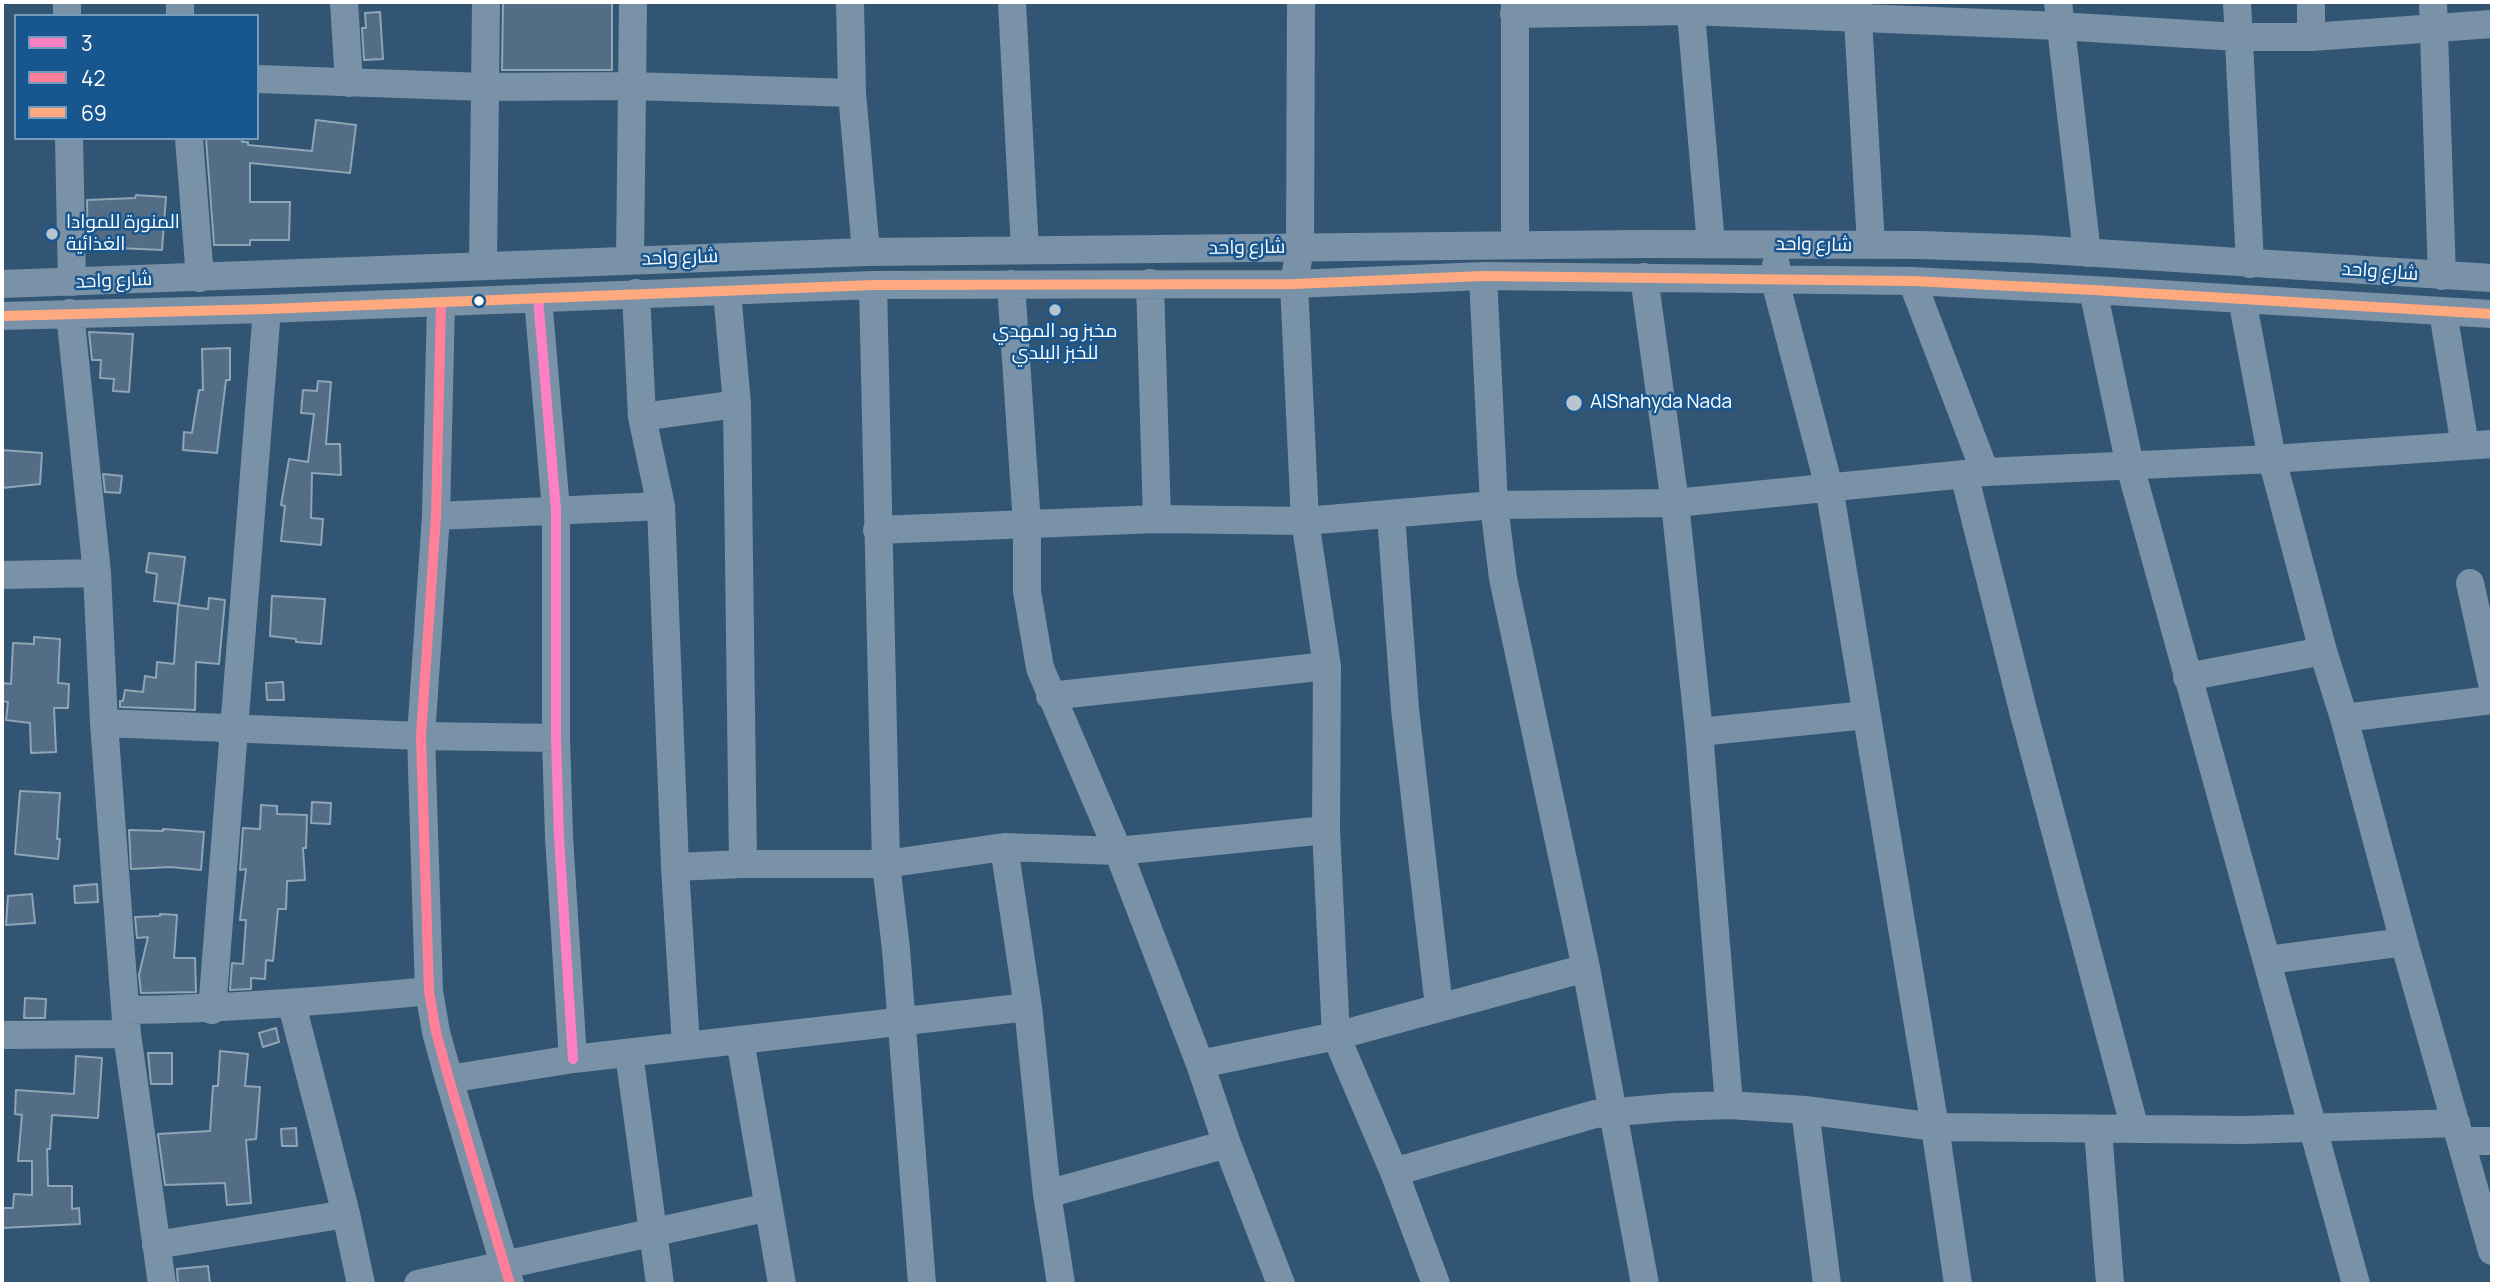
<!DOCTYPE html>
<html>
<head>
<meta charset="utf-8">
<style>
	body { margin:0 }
	#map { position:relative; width:2494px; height:1286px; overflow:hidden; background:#335574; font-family:Manrope,sans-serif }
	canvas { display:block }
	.frame { position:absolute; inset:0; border:4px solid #fff; pointer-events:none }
	.legend { position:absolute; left:14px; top:14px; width:245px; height:126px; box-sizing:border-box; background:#18568f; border:2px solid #749abc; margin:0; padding:9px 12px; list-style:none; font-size:21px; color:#fff }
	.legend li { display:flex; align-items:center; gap:14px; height:35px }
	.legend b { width:35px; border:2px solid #749abc }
</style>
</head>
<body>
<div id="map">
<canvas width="2494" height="1286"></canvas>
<div class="frame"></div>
<ul class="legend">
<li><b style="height:9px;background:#ff80c5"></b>3</li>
<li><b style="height:9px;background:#ff8098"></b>42</li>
<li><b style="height:9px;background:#ffa980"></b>69</li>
</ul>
</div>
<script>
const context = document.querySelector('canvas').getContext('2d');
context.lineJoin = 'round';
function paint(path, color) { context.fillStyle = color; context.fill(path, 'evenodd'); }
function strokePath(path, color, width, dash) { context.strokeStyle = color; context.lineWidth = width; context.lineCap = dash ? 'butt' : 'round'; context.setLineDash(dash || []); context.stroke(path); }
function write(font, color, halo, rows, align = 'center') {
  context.font = font + ' Manrope,Cairo,sans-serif'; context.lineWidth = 5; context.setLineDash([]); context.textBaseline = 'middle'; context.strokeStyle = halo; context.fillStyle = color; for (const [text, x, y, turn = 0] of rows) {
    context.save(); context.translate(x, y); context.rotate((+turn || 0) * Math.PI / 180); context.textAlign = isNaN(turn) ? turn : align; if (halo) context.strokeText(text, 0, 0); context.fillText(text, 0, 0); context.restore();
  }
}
const building = new Path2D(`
	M503 2H612V70H502Z
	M380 12 383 59 364 60 362 28H366L365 13Z
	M316 120 356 125 350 173 250 163V202H290L289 240H250V245H214L206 138H243L242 142H248V145L312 151Z
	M136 195 166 197 162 250 118 248 88 249 87 200 135 198Z
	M89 332 133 334 129 392 113 391 114 379 100 378 101 360H92Z
	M230 348V380H226L217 453 183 450 184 432 192 433 199 390H203L202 349Z
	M318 381 331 382 326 444H340L341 475 312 473 311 518 323 519 321 545 281 541 285 506 281 505 289 459 308 462 314 414 301 413 303 390 317 391Z
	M2 450 42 453 40 484 2 488Z
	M103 474 122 476 120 493 105 492Z
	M149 553 185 557 179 604 154 601 157 574 146 572Z
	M272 596 325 599 321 644 296 642V639L270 636Z
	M209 598 225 600 219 664 196 662 195 710 120 707V701H123L125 690 143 692 145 676 156 678 157 662 174 664 178 605 208 609Z
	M34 637 60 639 58 683 69 684 68 708H54L56 752 31 753 30 723 6 720 8 702 2 701V683L11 684 13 643 34 644Z
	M283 682 284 700H267L266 683Z
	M20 791 60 793 57 839H60L58 859 15 854Z
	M312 802 331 803 330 824 311 823Z
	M261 805 277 806V814L307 815 306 848H303L305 880 287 881 286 909H278L273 961 266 960 265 979 251 978V989L230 990 232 963 243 964 246 920H240L246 869 240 870 243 828 260 829Z
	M163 829 204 832 201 870 171 867 131 869 129 830 163 831Z
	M97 884 98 902 75 903 74 886Z
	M32 894 35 923 6 925 8 896Z
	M160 914 177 915 174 958H195L196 992 141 993 139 975 148 937 137 938 135 917 160 916Z
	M25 998 46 999 45 1018H24Z
	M276 1028 279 1042 263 1047 259 1033Z
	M220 1051 248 1054 245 1086 260 1087 256 1139 246 1140 251 1203 227 1205 225 1183 165 1185 158 1134 210 1131 213 1086H218Z
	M148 1053H172V1084H151Z
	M76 1056 102 1058 98 1118 52 1115 50 1149H47L48 1186H72V1209L79 1208 80 1224 2 1228V1208H13L14 1194 32 1195V1161H18L22 1115 15 1114 16 1090 74 1094Z
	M296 1128 297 1146H282L281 1129Z
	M208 1266 210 1284H178L177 1269Z`);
const minor = new Path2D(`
	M67 2V16
	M180 2V16
	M344 2 349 83
	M850 2 852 93 866 252
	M1012 2 1025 250
	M1301 2 1300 247 1294 284 1305 521 1327 666 1326 830 1336 1036 1394 1172 1436 1284
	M1690 2 1711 244
	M1857 2 1871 245
	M2058 2 2087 253
	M2237 2 2250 264
	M2433 2 2442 276
	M1514 14 1690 11 2059 26 2238 37H2311L2492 24
	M2311 37V2
	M257 79 485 87 632 86 852 93
	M69 138 72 282
	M189 138 200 278
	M1515 245V2
	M630 260 633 2
	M483 265 486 2
	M1776 265 1775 281 1829 487 1935 1127 1958 1284
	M1483 276 1494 505 1503 578 1586 968 1645 1284
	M1644 277 1675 503 1699 732 1729 1105
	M1912 281 1985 472
	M1150 283 1157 519
	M2 284 866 252 1643 244 1921 245 2033 249 2492 278
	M1011 284 1027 525V591L1040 668 1118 851 1200 1064 1227 1144 1281 1284
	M873 285 886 864 896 949 922 1284
	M2093 290 2130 466 2356 1284
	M727 292 737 404 743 864
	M636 293 642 417 661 506 675 867 686 1046
	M538 298 556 510V738L559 837 573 1059
	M2242 299 2272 459 2323 651 2344 718 2404 942 2492 1251
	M441 303 436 516 421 736 429 991 436 1032 449 1079 510 1284
	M2443 312 2465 446
	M70 313 97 573 104 723 127 1034 162 1284
	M2 316 267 309 873 285 1294 284 1483 276 1912 281 2093 290 2492 314
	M642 417 737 404
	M1964 474 2023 710 2135 1129
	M1391 515 1405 709 1439 1007
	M436 516 661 506
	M877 530 1157 519 1305 521 1494 505 1675 503 1985 472 2272 459 2492 444
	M2 575 97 573
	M2470 583 2492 683
	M2187 677 2323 651
	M1050 696 1327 666
	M2344 718 2492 700
	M104 723 421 736 556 738
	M1699 732 1866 715
	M1004 847 1028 1007 1047 1194 1061 1284
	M675 867 743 864H886L1004 847 1118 851 1326 830
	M2268 960 2404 942
	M292 1005 346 1214 361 1284
	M126 1010C228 1009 327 1001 429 991
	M212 1010 267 309
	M2 1035 127 1034
	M740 1040 782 1284
	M629 1053 660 1284
	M1200 1064 1336 1036 1586 968
	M449 1079 573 1059 1028 1007
	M1805 1110 1827 1284
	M2098 1130 2110 1284
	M2463 1141H2492
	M1394 1172 1595 1114 1673 1107 1729 1105 1805 1110 1935 1127 2246 1130 2456 1123
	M1047 1194 1227 1144
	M156 1245 346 1214
	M418 1284 769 1207`);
const bus1 = new Path2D(`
	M538 298 556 510V738L559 837 573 1059`);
const bus2 = new Path2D(`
	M441 303 436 516 421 736 429 991 436 1032 449 1079 510 1284`);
const bus3 = new Path2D(`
	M2 316 267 309 873 285 1294 284 1483 276 1912 281 2093 290 2492 314`);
const markers = [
	[52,234,7,"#b8c4ce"],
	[479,301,6,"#fff"],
	[1055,310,7,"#b8c4ce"],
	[1574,403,9,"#b8c4ce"]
];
const poiNames = [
	["المنورة للموادا",66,223],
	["الغذائية",66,245],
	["مخبز ود المهدي",1055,332,"center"],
	["للخبز البلدي",1055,354,"center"],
	["AlShahyda Nada",1590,403]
];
const streetNames = [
	["شارع واحد",1814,245,1],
	["شارع واحد",1247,248,-1],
	["شارع واحد",680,258,-2],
	["شارع واحد",2380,272,4],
	["شارع واحد",114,281,-2]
];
paint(building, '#526d85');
strokePath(building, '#8fa4b5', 2);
strokePath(minor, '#7a92a7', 28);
strokePath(bus1, '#ff80c5', 10);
strokePath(bus2, '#ff8098', 10);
strokePath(bus3, '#ffa980', 10);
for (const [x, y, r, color] of markers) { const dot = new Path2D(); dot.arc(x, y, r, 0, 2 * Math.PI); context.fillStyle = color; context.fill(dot); strokePath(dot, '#18568f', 2.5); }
write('19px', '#fff', '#18568f', poiNames, 'left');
write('19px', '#fff', '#18568f', streetNames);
</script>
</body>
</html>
